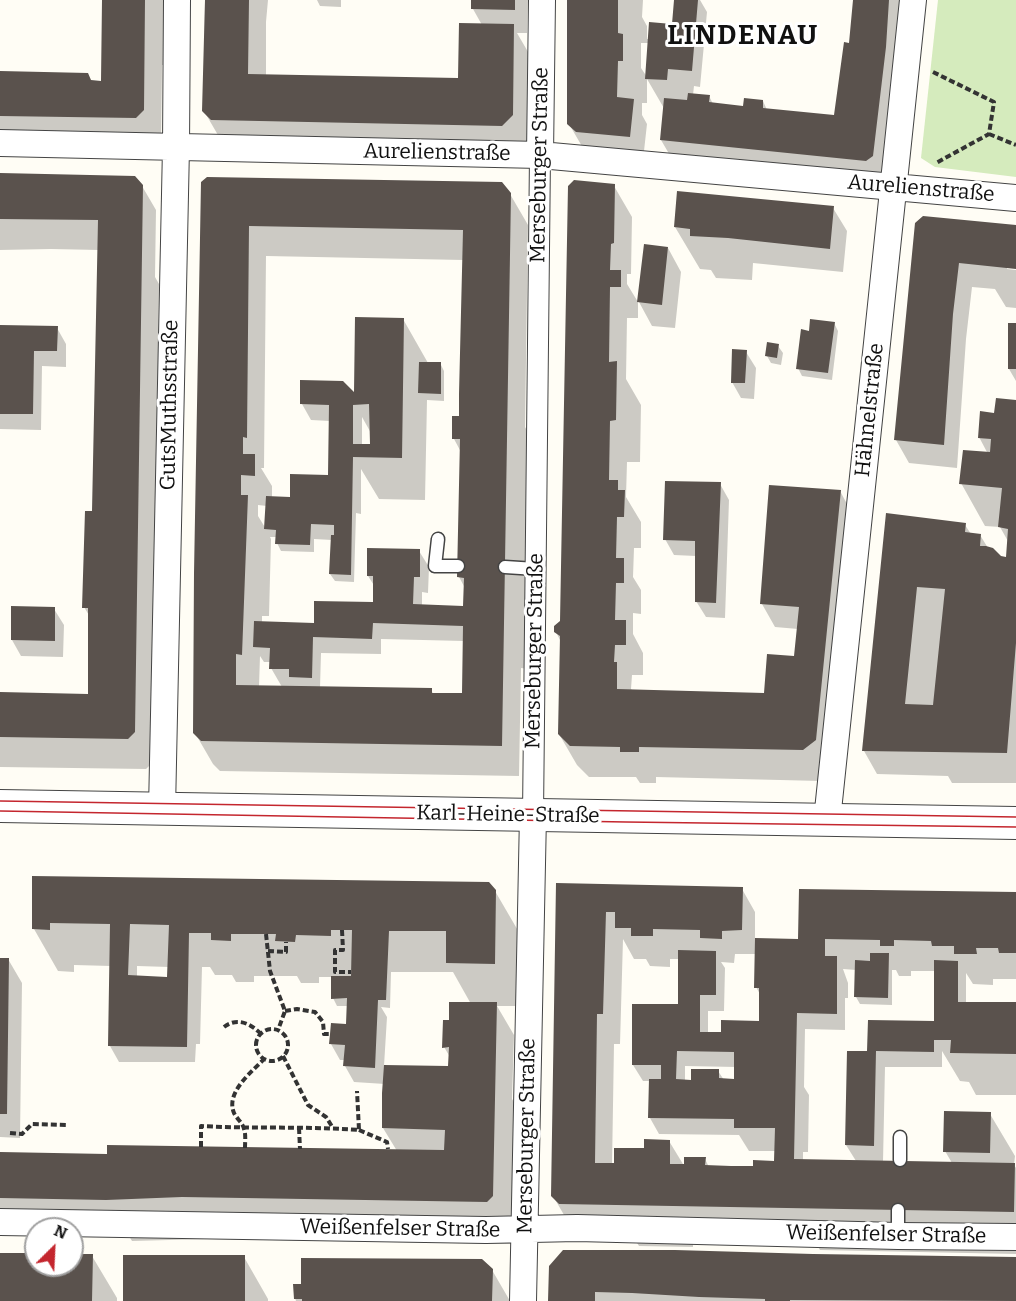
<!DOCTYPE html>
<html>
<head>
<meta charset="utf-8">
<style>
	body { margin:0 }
	#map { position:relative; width:1016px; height:1301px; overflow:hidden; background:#fffdf5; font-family:Bitter,serif }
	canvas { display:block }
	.north { position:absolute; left:24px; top:1217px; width:60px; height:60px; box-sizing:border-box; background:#fff; border:2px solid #a0a0a0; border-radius:50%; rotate:24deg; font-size:16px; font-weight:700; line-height:24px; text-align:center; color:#111 }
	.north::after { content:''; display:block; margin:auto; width:21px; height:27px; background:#c4262e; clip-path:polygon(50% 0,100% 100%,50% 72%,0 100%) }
</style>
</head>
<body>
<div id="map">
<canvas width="1016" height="1301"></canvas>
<div class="north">N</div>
</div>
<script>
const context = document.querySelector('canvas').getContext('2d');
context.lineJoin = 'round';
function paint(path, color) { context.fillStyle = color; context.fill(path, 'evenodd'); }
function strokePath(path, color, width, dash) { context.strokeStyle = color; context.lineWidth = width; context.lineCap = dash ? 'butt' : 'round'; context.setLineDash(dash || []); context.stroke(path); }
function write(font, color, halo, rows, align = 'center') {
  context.font = font + ' Bitter,serif'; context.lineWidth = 6; context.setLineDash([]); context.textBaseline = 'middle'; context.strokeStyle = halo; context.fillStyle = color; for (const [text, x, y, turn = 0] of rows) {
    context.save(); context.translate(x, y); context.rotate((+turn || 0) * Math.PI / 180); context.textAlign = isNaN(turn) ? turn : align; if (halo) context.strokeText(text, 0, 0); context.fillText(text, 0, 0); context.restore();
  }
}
const green = new Path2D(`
	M938 0H1016V177L935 167 921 158Z`);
const shadow = new Path2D(`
	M103 0H170L168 65H162L161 141 0 146V72L102 83Z
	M205 0H268L266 22V76L459 80 482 25 473 9V0H528L527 33H517L531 57 530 146 222 142 204 111Z
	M317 0H341V7L320 6Z
	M569 0H643L642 17 647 26V39H649L673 26 675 0H700L707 12 700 87 694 86 693 95 709 96 713 104 745 108 763 101 767 110 835 117 851 44 854 0H905L903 19 898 18 886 180 675 164 661 140 665 110 647 79V103H642V115L647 124 643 160 583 148 569 124ZM641 43H649L647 77 641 68Z
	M0 175 142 186 156 210 155 277 159 284 157 449 163 460 152 763 146 769 0 767V694L89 695 90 617 84 607 93 513 99 250 51 249 0 250Z
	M203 183 510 194 528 225 525 427 531 438 528 669 521 668 519 776 220 771 213 764 195 733ZM266 256 463 260 461 417 454 439 461 452 459 577 465 588V608L422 606V592L428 593 429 567 419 551 368 576 375 587 374 604 315 625 262 623V616H269L271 539 270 537H277V543L281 551 314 552V539L332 540 330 574 335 581 354 582 356 513 361 514V469L379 499 425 500 427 400 444 401V371L440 363H428L403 319 355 395 302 404 311 420 330 421V476L291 499 272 498V486L261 468H264ZM362 417 371 433V445H362ZM258 505 267 506 266 529 258 516ZM381 639 464 641 463 695H434L431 690 320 688 321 653 381 654ZM260 656 264 662H271V668L282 687H259Z
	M614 186 632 217 631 274H627V284L638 302V318H627L626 379 641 405 640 462H627L626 497 641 522V548H634L633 577 641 590V614L633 613V634L643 653V675H632L631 689 633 691 765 695 797 658 798 629 775 627 762 604 840 491 853 515 821 781 656 777V783H640L636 777H589L577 765 559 734 561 642 556 632 562 621Z
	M833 208 847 231 843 272 753 263 752 280 716 278 711 270 700 269 675 227Z
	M917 223 1016 226V267L1007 266V269L1016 270V308L1006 307 995 289 972 287 966 339 957 468 909 463 896 440Z
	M668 248 681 272 675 328 652 326 639 302Z
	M834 323 838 331 832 380 802 376 798 368Z
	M1010 325H1016V381L1009 369Z
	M0 327 57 328 66 344V367L42 366 41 430 0 429Z
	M778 346 783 353 781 365 771 363 767 356Z
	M746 352 756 368 754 399 741 398 732 382Z
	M1016 402V783H952L948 776 877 774 864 751 888 515 965 525 971 534 980 535 988 548 1000 558 1008 559 1009 543 1000 527 985 526 961 483 988 454 979 437 995 414Z
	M720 484 729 500 725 618 706 617 696 601V556L674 555 665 539Z
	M54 609 64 625 63 657 21 656 12 640Z
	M34 878 495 891 520 934 519 1006H497L514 1035 512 1099 519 1110 517 1239 511 1244 207 1239 132 1241 121 1223 0 1221V1153L108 1155 397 1151 383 1128 385 1084 354 1082 345 1066V1060H340L331 1044 347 1025 348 1006H337L333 998V977H319V983H301L297 976H254V982H236L232 975H215L210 967H202L200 1044H196L195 1062H119L110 1046 111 966 74 965V972L58 971 34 929ZM137 966 169 967V978L137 977ZM391 972H453L471 1004 444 1047 450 1057V1067L384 1066 387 1017 381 1007 390 1008Z
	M558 885 742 889 755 912V940H800L1016 893V979H993V985L973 984 966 973V1003L1016 1004V1095H976L969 1082 960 1081 942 1051V1067H885L883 1162 952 1163 945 1151 990 1114 1015 1156 1014 1165 1016 1168V1254L820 1250 804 1223 693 1221V1247L639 1246 632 1235 571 1227 553 1196ZM623 939 634 959H646L650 966 670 967V959H680L679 1006 633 1065 643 1081H650V1118L659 1134 739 1135 749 1151H776V1162L755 1168 709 1167 705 1159 686 1169 669 1141 645 1150 612 1167 614 1044H620ZM735 954H756V987L761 996V1022L723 1033H708V1011H724L725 968 721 962 734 963ZM843 969 856 970V997L860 1004 892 1005V970H896L899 976H911V971H936V1027L869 1053 846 1145 856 1161 803 1160V1152H808L809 1095 804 1087 805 1029 845 1030V998H848V983ZM685 1066 736 1067 735 1085 724 1080 718 1071 692 1081H685Z
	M0 959H8L22 983 20 1138 0 1137Z
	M0 1254 36 1255V1265H72V1255L92 1256 117 1298V1301H0Z
	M244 1257 268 1299V1301H124Z
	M1016 1258V1301H550V1267Z
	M492 1270 510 1301H296L295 1298Z`);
const building = new Path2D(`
	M102 0H145L144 110 136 118 0 116V71L88 73 91 80 101 81Z
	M205 0H249L248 74 458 78 459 23 514 24 513 115 502 126 211 120 202 111Z
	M471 0H515V10L471 9Z
	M567 0H618V33L623 34V61H618L617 97 634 99 630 137 576 132 567 124Z
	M674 0H698L692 71 668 69 667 80 645 79 649 22 672 24Z
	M853 0H889L886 47 873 156 866 161 660 140 664 98 687 100 688 93 710 95 709 102 743 106 744 98 763 100V108L834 115 844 42 849 43Z
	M0 173 135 176 143 185 135 732 128 739 0 737V692L88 694V608H82L85 511H92L98 220 0 219Z
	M207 177 502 182 511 193 502 746 201 741 193 733 194 573 201 182ZM249 226 463 230 459 394V416H452V439H460L457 577 464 578 463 606 413 604 414 577H420V549L367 548V576H373V602L314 601V623L254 621 253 647 270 648 269 669H289V677L312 678 313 637 372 639 373 623 463 626 462 693H432V688L236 685V654L242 655 248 495H241V475L255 476V454H243V437L247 438Z
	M574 180 615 184 614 243 611 244 610 270H621V287H610L609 362 617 361 616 420 610 421 609 480H618V490H625L624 517H617L616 558H624V583H616L615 620H626V645H615L614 662H617V689L764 693 767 654 794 656 799 607 760 604 769 485 841 490 816 740 803 750 639 747V752H620V747L570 746 558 734 560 636 554 632V626L560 621 568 186Z
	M677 191 834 206 830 249 728 238 690 236V229L674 227Z
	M923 216 1016 225V269L959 263 953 314 944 445 894 440 915 223Z
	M644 244 668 247 662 305 637 302Z
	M355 317 404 318 402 458 353 457 351 575 329 574 331 535H334V525L311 524 310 545 275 544 276 530 264 529 266 496 290 497V474L328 475 329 405 300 404V380L343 381 354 392ZM369 404 370 444H353V405Z
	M810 319 835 322 828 373 796 369 801 329 809 331Z
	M1008 323H1016V369H1008Z
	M0 325 58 326 57 351H34L33 414H0Z
	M767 342 779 344 777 358 765 356Z
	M732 349 747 350 745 383H731Z
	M419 362H441V394L418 393Z
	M996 398 1016 400V643L1007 753 862 751 886 513 966 523 965 532 981 534 980 546H986L993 548 1001 556 1006 557 1008 529 998 527 1002 488 959 484 963 450 990 452 991 439 978 438 980 411 994 413ZM917 587 945 589 933 705 905 704Z
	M665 481 721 482 716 603 695 602V541L663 540Z
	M11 606 55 607V641L11 640Z
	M32 876 489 882 496 890 495 964 446 963V931H389L386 1000H378L375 1068 343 1066 345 1045 329 1044 330 1034 331 1023 346 1024 347 998 331 999V976H351L352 930H331V936L296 935 295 942 275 941 276 934H231V941L211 940V933H189L187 1047 108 1046 110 924 50 923V930L32 929ZM130 924 169 925 167 977 128 975Z
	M556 883 743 887 742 930 722 931V939L700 938V930L653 929V936H631V928H615V912H606L603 1014H597L595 1163H614V1148H644V1139L670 1140V1164H684V1157H706L705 1165 731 1166H753V1160L774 1161 775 1128H734V1119L648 1118 649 1079H661V1065H632V1004H678V950L716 951V995H700V1032H721V1020L759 1021V988H754L755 938 798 939 799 889 1016 892V953H999L998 948H976L977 954H954V946H932L931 941 894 940V946H880V940L825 939V956H837V1014L797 1013 794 1159 1015 1163 1014 1212 559 1204 551 1196ZM677 1051 734 1052V1079L719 1078V1069H691V1080L676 1079Z
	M870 953H889L888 998 854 997 855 960 870 961Z
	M0 958H9L7 1114H0Z
	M934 960 958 961V1002H1016V1054L950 1053 951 1040H934V1052L876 1051 874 1146 845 1145 847 1051H867L868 1020 934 1021Z
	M449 1002H497L493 1196 487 1202 182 1197 106 1200 0 1198V1152L107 1154V1145L444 1150 445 1130 382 1128V1093L384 1065 448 1066 449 1047 442 1048 443 1020H449Z
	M944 1111 991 1112 990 1153 943 1152Z
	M563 1250H675L813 1254 1016 1257V1301L790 1300V1301H765V1299L699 1297 632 1293 595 1292V1301H548L549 1266Z
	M0 1253H36V1265H72V1254H93L92 1301H0Z
	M123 1255H245V1301H123Z
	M301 1258 482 1259 493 1269 492 1301H302V1299H294L293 1284H301Z`);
const path = new Path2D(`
	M933 72 994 102 989 134 936 163
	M989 134 1016 145
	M342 930 343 950H335V972H351
	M266 934 270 971 285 1011 278 1030
	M268 951 286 952V942
	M285 1011 297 1009 315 1012 323 1022 324 1034H330
	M224 1027C237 1017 250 1023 261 1034
	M256 1045a16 16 0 1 1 32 0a16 16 0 1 1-32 0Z
	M283 1056 308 1105 326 1117 333 1128
	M299 1128 300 1149
	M359 1130 387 1142 388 1149
	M10 1133 22 1134 32 1124 66 1125
	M201 1147V1126C253 1129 306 1126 359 1130L357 1091
	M245 1148C245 1142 246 1134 244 1129 243 1123 236 1118 234 1113 225 1092 253 1071 265 1058`);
const service = new Path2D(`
	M438 539 435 566H458
	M505 567 536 569
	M900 1160V1137
	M898 1236V1210`);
const pedestrian = new Path2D(`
	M533 815 540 155`);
const minor = new Path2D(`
	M0 143 540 155 1016 198
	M540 155 542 0
	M162 809 176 147 177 0
	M827 820 913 0
	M0 1222 486 1230 577 1228 898 1236 1016 1237
	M523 1301 533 815`);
const tertiary = new Path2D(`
	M0 806 1016 823`);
const tram = new Path2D(`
	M0 801 1016 817
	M0 811 626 822 1016 827`);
const streetNames = [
	["Aurelienstraße",437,153,1],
	["Merseburger Straße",540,165,-89],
	["Aurelienstraße",921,189,5],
	["GutsMuthsstraße",170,405,-89],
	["Hähnelstraße",870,410,-84],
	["Merseburger Straße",535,651,-89],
	["Karl-Heine-Straße",508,815,1],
	["Merseburger Straße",527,1136,-89],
	["Weißenfelser Straße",400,1229,1],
	["Weißenfelser Straße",886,1235,1]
];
const districtNames = [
	["LINDENAU",743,36]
];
paint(green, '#d5ebbd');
paint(shadow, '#0003');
paint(building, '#5a524d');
strokePath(service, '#444', 15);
strokePath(pedestrian, '#444', 22);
strokePath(minor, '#444', 28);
strokePath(tertiary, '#444', 34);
strokePath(path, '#333', 4, [6, 3]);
strokePath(service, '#fff', 12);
strokePath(pedestrian, '#fff', 20);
strokePath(minor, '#fff', 26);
strokePath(tertiary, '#fff', 32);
strokePath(tram, '#c4262e', 1.5);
write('21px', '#111', '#fff', streetNames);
context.letterSpacing = '1.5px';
write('bold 27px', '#111', '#fff', districtNames);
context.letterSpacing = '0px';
</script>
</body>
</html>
